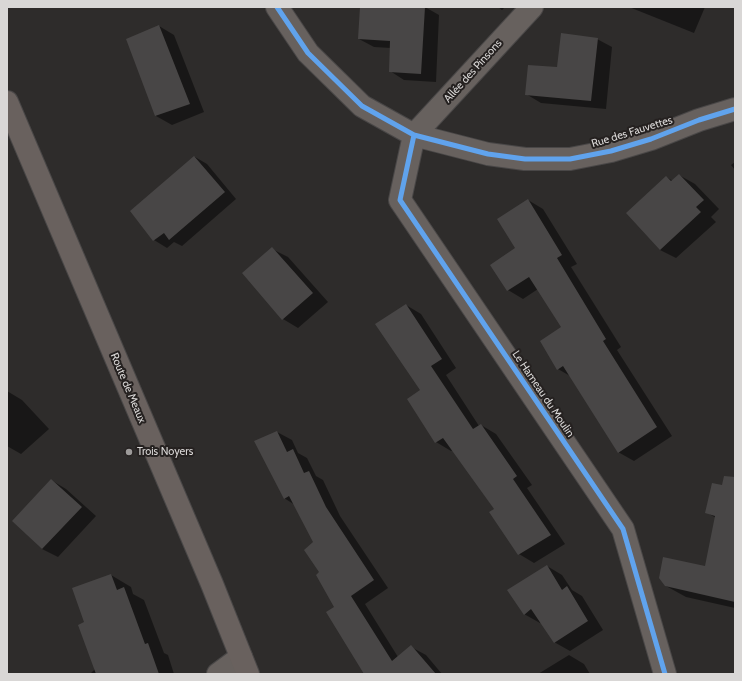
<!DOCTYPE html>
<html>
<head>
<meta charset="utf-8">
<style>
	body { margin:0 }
	#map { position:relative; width:742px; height:681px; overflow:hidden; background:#2e2c2b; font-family:Cabin,sans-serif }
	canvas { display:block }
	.frame { position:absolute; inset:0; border:8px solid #d9d7d6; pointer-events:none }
</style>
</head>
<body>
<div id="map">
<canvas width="742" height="681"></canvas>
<div class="frame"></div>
</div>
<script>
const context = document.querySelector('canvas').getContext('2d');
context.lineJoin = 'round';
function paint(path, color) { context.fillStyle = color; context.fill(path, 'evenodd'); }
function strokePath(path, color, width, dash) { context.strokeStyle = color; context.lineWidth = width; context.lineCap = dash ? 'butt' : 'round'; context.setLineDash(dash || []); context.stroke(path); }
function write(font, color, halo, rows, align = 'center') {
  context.font = font + ' Cabin,sans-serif'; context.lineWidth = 4; context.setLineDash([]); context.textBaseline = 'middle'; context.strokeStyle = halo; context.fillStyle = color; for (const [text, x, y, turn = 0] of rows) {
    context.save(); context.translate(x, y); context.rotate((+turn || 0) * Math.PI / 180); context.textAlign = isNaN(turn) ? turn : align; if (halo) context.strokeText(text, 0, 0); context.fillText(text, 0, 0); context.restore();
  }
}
const shadow = new Path2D(`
	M361 7H425L439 15 436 82 404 80 390 71 391 48 374 47 359 39Z
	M498 7H505L502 10Z
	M629 7H705L694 33Z
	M159 26 174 35 204 112 172 125 156 116 127 40Z
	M597 39 612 47 606 109 541 103 526 94Z
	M195 157 207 164 236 199 182 246 174 242 167 248 154 240 131 211Z
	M735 162V170L731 165Z
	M679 175 695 184 719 209 711 217 716 222 676 258 660 250 666 177 673 181Z
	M528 200 543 209 577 264 571 267 621 347 617 350 672 436 634 461 618 452 570 376 558 369 562 327 538 289 523 299 508 290Z
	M272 249 288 257 328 302 298 328 283 319Z
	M406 305 421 314 456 368 446 375 479 426 481 425 496 434 532 485 527 488 565 544 534 563 519 554 495 510 453 450 451 451 436 442 409 399 421 391Z
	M7 391 22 400 49 429 21 454 7 446Z
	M277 432 292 440 298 453 307 458 316 476 323 480 340 516 388 588 365 604 398 657 411 647 426 655 442 674H365L336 607 315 543 295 505 284 498 256 442Z
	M51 480 66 489 96 516 58 557 42 549 13 521Z
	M735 489V608L686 597 666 586 706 567 716 518 706 512Z
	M547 566 562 575 572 590 582 596 603 630 570 651 554 642 541 622 540 623 524 614Z
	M111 575 131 587 133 594 144 600 164 653 168 655 174 674H90L95 669 85 623Z
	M569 655 584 664 590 674H538Z`);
const building = new Path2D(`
	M360 7H425L421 74 389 72 390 41 358 39Z
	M159 25 190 104 155 116 126 39Z
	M561 33 598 38 591 101 525 95 528 65 557 67Z
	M194 156 225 192 169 240 164 233 153 241 130 211Z
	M679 174 704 200 696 207 701 212 660 250 626 213 666 176 671 181Z
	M528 199 562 255 557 258 606 339 603 341 657 427 618 453 563 366 557 370 540 341 561 327 529 277 507 291 490 265 515 248 497 219Z
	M272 247 313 293 282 320 242 273Z
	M406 304 442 359 431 366 473 429 481 424 517 476 513 479 551 535 518 555 489 512 494 509 443 438 435 443 407 399 420 390 375 324Z
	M277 431 287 452 293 449 304 473 309 471 326 507 374 580 351 596 392 661 411 645 436 674H364L326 612 334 607 316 575 319 572 304 550 313 542 289 496 284 499 254 441Z
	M724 476 735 477V602L665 586 659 578 663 557 705 566 715 516 705 513 712 483 722 485Z
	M51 479 82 507 42 549 12 521Z
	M547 565 562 590 567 586 588 621 554 643 531 609 524 615 507 590Z
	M111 574 117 590 124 587 145 644 148 643 159 674H96L78 625 84 622 72 588Z`);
const street = new Path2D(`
	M277 7 308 53 362 106 414 135 488 154 525 159H570L611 151 651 139 699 120 735 109
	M414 135 400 200 623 529 665 674
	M414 135 532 7
	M218 674 241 657`);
const primary = new Path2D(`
	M7 102 212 584 248 674`);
const cycleway = new Path2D(`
	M277 7 308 53 362 106 414 135 488 154 525 159H570L611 151 651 139 699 120 735 109
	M414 135 400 200 623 529 665 674`);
const markers = [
	[129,452,4,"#9d9b9a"]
];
const streetNames = [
	["Allée des Pinsons",473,71,-48],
	["Rue des Fauvettes",632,132,-17],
	["Route de Meaux",128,388,67],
	["Le Hameau du Moulin",543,394,56]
];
const poiNames = [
	["Trois Noyers",137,452]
];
paint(shadow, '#0007');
paint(building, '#484646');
strokePath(street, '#494747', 24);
strokePath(primary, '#494747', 24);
strokePath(street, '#67615e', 22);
strokePath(primary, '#69615e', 22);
strokePath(cycleway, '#60a3ed', 5);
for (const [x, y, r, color] of markers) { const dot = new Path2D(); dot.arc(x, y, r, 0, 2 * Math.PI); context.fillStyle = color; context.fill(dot); strokePath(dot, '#252120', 1.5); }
write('11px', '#d9d7d6', '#252120', streetNames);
write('11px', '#d9d7d6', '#252120', poiNames, 'left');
</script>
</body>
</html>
